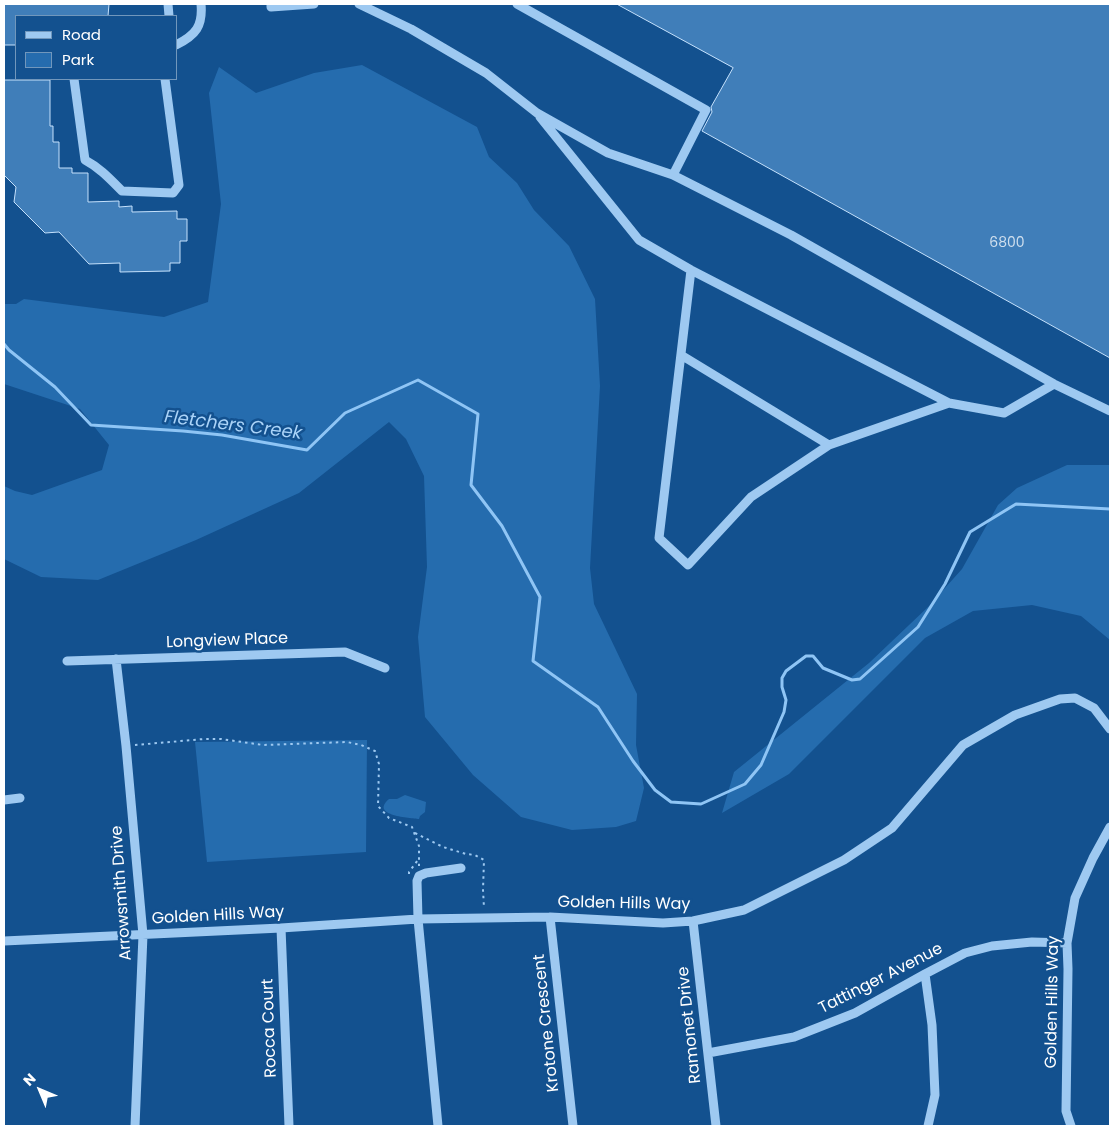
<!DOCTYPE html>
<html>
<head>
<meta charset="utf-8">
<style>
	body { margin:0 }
	#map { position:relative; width:1114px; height:1130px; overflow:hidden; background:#13518f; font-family:Poppins,sans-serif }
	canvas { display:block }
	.frame { position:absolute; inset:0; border:5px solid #fff; pointer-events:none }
	.legend { position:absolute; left:15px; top:15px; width:162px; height:65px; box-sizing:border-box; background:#13518f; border:1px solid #7197bc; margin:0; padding:6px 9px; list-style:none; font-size:15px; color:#fff }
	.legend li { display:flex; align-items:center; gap:10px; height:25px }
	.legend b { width:25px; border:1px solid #7197bc }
	.north { position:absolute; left:15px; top:1065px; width:50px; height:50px; -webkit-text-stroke:4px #13518f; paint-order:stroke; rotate:315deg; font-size:14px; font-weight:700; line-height:20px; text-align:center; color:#fff }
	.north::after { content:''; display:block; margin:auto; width:18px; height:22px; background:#fff; clip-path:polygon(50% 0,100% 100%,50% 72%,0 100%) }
</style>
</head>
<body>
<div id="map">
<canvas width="1114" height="1130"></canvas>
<div class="frame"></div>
<ul class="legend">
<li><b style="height:6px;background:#9ec9f1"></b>Road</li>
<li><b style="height:14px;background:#256cae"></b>Park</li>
</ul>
<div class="north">N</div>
</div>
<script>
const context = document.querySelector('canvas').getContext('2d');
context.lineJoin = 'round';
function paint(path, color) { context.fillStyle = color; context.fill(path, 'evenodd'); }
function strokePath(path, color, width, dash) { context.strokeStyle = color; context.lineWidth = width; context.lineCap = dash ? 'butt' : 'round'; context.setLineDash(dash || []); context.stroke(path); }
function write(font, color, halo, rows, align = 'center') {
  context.font = font + ' Poppins,sans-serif'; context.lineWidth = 5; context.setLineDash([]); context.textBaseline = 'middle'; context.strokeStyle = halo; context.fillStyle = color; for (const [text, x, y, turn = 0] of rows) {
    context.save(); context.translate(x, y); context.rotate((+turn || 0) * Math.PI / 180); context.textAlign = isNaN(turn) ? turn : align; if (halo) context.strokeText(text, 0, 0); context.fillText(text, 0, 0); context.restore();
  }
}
const green = new Path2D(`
	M362 65 477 127 489 157 517 183 534 210 569 246 595 299 600 386 590 568 594 604 637 694 636 745 644 788 636 821 616 827 572 830 521 817 473 775 425 717 418 637 427 567 424 476 406 439 389 422 299 493 196 540 98 580 41 577 4 559V486L15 491 32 495 102 470 109 445 80 409 4 384V304H16L24 299 164 317 208 302 221 204 209 93 219 67 256 93 314 73Z
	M1067 465H1110V640L1081 616 1032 605 973 611 925 638 789 774 722 813 734 772 869 663 928 607 962 569 998 505 1017 488Z
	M367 740 366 852 207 862 195 742Z
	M405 795 426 802 425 812 420 816 419 819C411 818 369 816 389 799H397Z`);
const stream = new Path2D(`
	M4 344 9 350 55 387 91 425 183 431 222 435 307 450 345 413 418 380 478 414 471 485 502 526 540 597 533 661 598 707 633 761 655 790 671 802 701 804 745 784 761 765 784 712 786 700 782 687V678L786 671 806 656H813L823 668 852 680 860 679 918 627 945 584 970 532 1016 504 1110 509`);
const building = new Path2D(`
	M4 4H109L108 16H16V45H4Z
	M617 4H1110V358L702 131 712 112 711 107 733 68Z
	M4 80H50V126H53V142H59V168H72V173H88V202L119 201V207L132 206V212L177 211V219H187V241H180V263H170V271L120 272V263L89 264 59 232 45 233 14 202 16 187 4 175Z`);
const path = new Path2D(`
	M135 745 204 739H221L263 745 347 742 361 745 375 751 379 764 378 806 389 818 412 827 419 846V866
	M415 833 443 847 466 854 475 855 484 860 483 890 484 908
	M409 874V872L418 860`);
const minor = new Path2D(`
	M168 4 169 16
	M271 4V7L314 4
	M359 4 411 29 486 73 537 113 608 153 673 175 791 235 1054 384 1110 411
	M517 4 706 110 673 175
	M176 45C196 35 203 26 201 4
	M74 79 85 160C100 168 110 179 122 191L173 193 179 185 165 79
	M540 117 639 240 691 270 949 403 1004 413 1054 384
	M691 270 659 538 688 565 751 497 829 445 949 403
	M681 355 829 445
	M116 659 126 746 143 935 135 1126
	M67 661 345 652 385 668
	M4 800 20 798
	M550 917 573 1126
	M693 921 716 1126
	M281 928 289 1126
	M4 941 281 928 418 919 550 917 663 923 693 921 744 910 844 860 892 828 963 745 1015 715 1060 699 1075 698 1094 708 1110 729
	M925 974 932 1025 935 1095 928 1126
	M708 1053 794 1037 855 1013 925 974 965 953 992 946 1032 942 1067 943
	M438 1126 418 919 417 881 419 876 426 873 461 868
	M1071 1126 1066 1111 1068 969 1067 943 1075 898 1093 858 1110 827`);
const numberNames = [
	["6800",1007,243]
];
const streetNames = [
	["Longview Place",227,641,-2],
	["Arrowsmith Drive",122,893,-94],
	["Golden Hills Way",624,904,1],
	["Golden Hills Way",218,916,-3],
	["Tattinger Avenue",881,979,-27],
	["Golden Hills Way",1053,1002,-89],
	["Krotone Crescent",547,1023,-96],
	["Ramonet Drive",690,1025,-96],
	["Rocca Court",270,1028,-92]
];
const waterNames = [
	["Fletchers Creek",233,426,7]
];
paint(green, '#256cae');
strokePath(stream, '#8fc5f5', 3);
paint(building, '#407eb9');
strokePath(building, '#c5e1fc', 1);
strokePath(path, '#9ec9f1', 2, [2.5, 4]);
strokePath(minor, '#9ec9f1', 9);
write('14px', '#cfdfee', null, numberNames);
write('16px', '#fff', '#13518f', streetNames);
write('italic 18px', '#aad3f8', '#13518f', waterNames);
</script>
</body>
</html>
